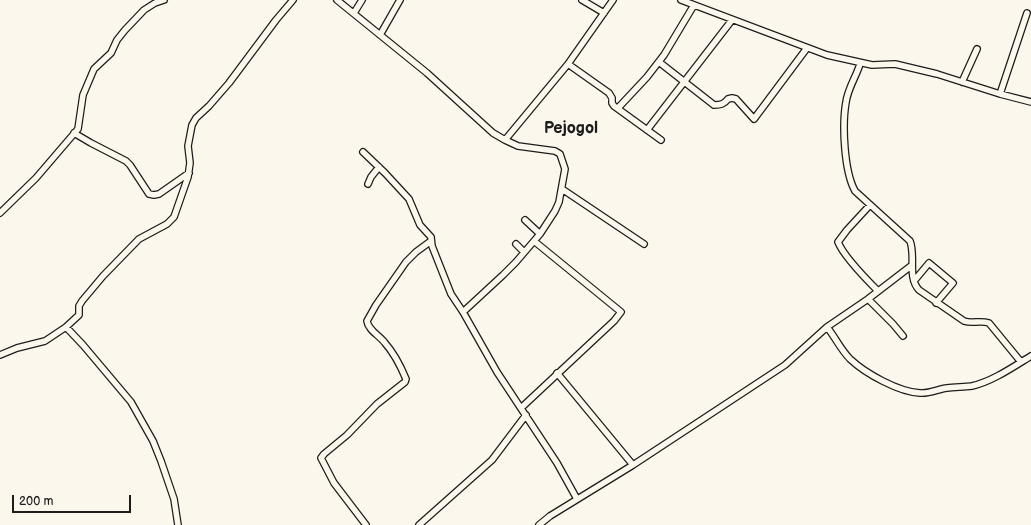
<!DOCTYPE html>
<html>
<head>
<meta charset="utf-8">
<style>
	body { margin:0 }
	#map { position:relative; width:1031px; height:525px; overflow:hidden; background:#fbf7ec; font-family:"Balsamiq Sans",sans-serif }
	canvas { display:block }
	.scale { position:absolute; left:12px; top:495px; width:119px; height:18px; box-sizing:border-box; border:2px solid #1c1c1c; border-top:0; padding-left:5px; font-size:12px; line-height:14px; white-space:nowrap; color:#1c1c1c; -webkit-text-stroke:3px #fbf7ec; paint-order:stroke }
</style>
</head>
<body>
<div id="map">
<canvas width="1031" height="525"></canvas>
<div class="scale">200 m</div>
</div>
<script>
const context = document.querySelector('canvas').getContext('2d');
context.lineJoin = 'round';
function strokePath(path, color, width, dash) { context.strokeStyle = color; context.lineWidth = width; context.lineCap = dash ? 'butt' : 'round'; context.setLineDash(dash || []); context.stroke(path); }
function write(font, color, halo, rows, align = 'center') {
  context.font = font + ' "Balsamiq Sans",sans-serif'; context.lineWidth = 3; context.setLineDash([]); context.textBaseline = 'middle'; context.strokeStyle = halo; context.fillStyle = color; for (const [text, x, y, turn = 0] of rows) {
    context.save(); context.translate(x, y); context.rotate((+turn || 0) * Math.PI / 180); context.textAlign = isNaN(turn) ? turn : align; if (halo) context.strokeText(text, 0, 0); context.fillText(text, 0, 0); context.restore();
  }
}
const minor = new Path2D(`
	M337 0 427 73 493 133 505 140 568 64 613 0
	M582 0 604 13
	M681 0 827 55 872 65 895 64 937 74 1000 94 1031 102
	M354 13 362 0
	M380 35 400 0
	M659 62 714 105C721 105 724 104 728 99L732 98 736 99 754 119 807 48
	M568 64 609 93 612 98V103L614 106 661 140
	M860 64C856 77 848 88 846 102 842 125 844 171 855 191L910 241C916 256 907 277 919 290L964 321C972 324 980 320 989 323L1021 362
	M962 82 977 49
	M1000 94 1027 13
	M618 108 647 77 664 55 694 5
	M647 130 732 20
	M74 133 91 143 126 161 130 165 149 194 154 195 159 194 189 173
	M363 152 385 173 409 199 420 225 431 237 432 246 451 294 463 312 497 372 557 463 577 499
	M368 184 371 177 379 167
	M562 189 644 244
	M870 205 847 230 838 242C844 257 866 279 878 291
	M0 213 36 178 78 129 83 95 94 69 111 53 117 40 125 30 144 10 155 3 164 0
	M525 220 540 234
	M516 244 524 252
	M914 281 929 263 953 283 936 303
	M868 299 893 324 903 336
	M463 312 503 275 516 262 540 234 555 211 559 202 565 169 560 154 555 151 518 146 505 140
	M66 327 79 315V306L82 301 103 276 139 239 167 224 174 217 188 177 190 163 188 146 192 125 196 118 209 106 229 83 276 20 293 0
	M827 327C835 337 841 350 850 359 866 374 899 392 920 393 930 394 938 389 947 388 955 387 964 387 972 386 993 381 1013 367 1031 356
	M0 355 17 348 45 341 66 327 83 345 131 402 153 441 161 461 174 499 178 525
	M557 373 633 465
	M521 408 614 321 621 312 534 241
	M366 525 334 483 321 458 324 454 347 435 377 404 405 382 406 379C401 367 394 353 385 343 380 336 368 330 367 321L376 305 406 262 416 252 431 241
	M419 525 492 460 526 415
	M539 525 550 516 633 465 785 365 827 327 868 299 911 266`);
const quarterNames = [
	["Pejogol",571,129]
];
strokePath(minor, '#1c1c1c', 8);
strokePath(minor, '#fbf7ec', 5.5);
write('bold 16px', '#1c1c1c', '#fbf7ec', quarterNames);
</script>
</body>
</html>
